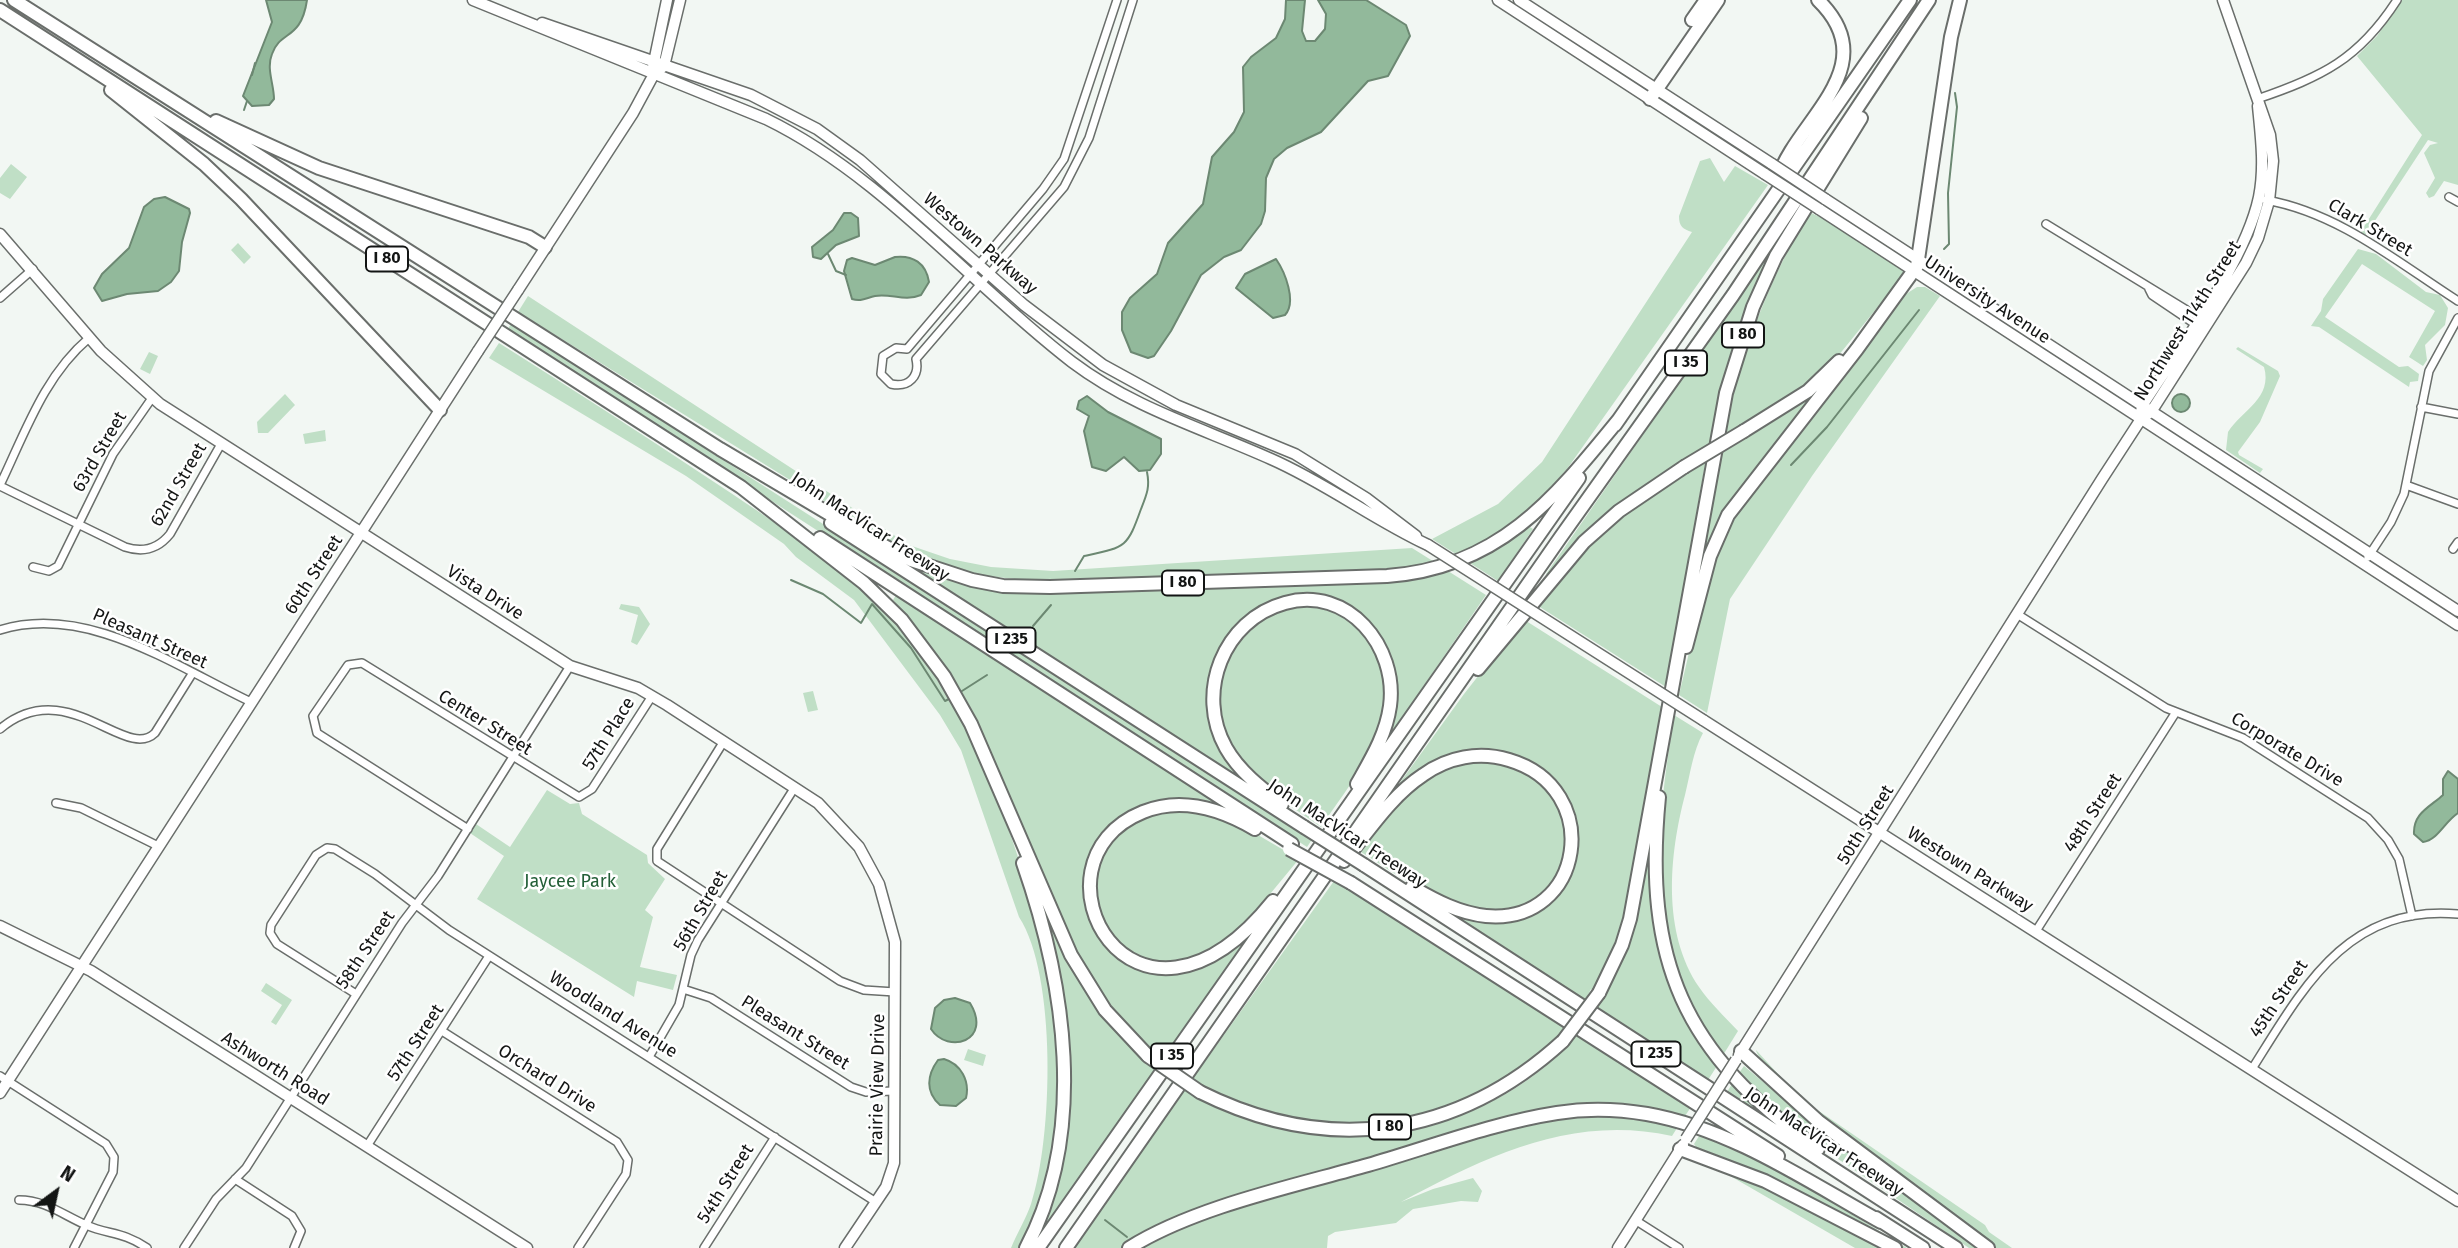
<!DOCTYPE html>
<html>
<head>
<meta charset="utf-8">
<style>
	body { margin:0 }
	#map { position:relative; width:2458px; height:1248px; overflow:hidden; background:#f2f7f3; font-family:"Fira Sans",sans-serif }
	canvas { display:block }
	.north { position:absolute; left:21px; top:1157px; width:70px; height:70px; -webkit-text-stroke:5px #fff; paint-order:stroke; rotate:33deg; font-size:19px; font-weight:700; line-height:28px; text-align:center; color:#131514 }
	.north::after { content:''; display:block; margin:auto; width:24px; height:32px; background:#131514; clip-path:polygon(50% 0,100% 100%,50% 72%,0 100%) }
</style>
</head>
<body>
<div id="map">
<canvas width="2458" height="1248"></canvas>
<div class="north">N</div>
</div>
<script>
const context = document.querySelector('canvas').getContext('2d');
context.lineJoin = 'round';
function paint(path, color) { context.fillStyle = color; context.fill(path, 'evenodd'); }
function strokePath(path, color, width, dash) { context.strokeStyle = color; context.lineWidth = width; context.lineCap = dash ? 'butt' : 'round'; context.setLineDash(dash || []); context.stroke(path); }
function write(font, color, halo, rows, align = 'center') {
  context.font = font + ' "Fira Sans",sans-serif'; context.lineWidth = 5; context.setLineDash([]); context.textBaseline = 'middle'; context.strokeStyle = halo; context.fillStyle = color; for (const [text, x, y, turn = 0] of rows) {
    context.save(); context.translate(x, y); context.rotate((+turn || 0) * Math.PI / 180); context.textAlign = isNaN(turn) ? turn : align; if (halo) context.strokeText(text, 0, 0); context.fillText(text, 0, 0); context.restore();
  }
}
const green = new Path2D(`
	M2402 0H2458V185L2444 181 2434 196 2429 198 2426 193 2435 178 2424 153 2430 145 2438 143 2428 140 2365 236 2360 233 2422 135 2357 56 2377 36Z
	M1710 158 1724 182 1735 166 1768 185 1567 469 1536 504 1504 531 1459 556 1432 539 1498 504 1542 462 1692 232C1683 229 1679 227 1679 216L1700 161Z
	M11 164 27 177 10 199 0 193V178Z
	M1809 212 1833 223 1907 271 1834 361 1806 387 1722 440C1739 358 1767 284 1809 212Z
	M238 243 251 257 244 264 231 250Z
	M2358 249 2376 254 2426 292 2440 295 2448 308 2445 325 2425 345 2427 360 2423 366 2409 357 2435 311 2362 264 2325 317 2399 367 2408 366 2419 374 2418 381 2410 382 2409 387 2319 327 2311 326 2321 311 2323 299Z
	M1764 261 1767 262 1735 341 1709 448 1666 475 1550 577 1546 574Z
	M1917 287H1925L1940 296 1812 476 1730 599 1707 713 1679 695C1696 627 1707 557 1746 497L1906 294Z
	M528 296 909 545 950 559 991 567 1053 571 1412 548 1436 563 1389 570 1064 581C1005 581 950 574 897 546L518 312Z
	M511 324 1313 838 1307 847 507 330Z
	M499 343C569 387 639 432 708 478 773 521 838 563 892 619 989 716 1074 984 1058 1121 1052 1169 1040 1203 1021 1248H1011C1017 1233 1026 1219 1031 1204 1053 1138 1057 975 1019 917L961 750 940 715 854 600 796 557 784 544 686 476 489 358Z
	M2238 347 2278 371 2280 376 2260 422 2238 452 2239 455 2263 469 2260 473 2226 450 2228 432C2242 410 2273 398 2264 367L2236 349Z
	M149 352 158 356 150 374 140 369Z
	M1823 384 1734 499 1702 570 1699 569 1720 450Z
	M285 394 295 405 268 433H258L257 422Z
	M325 430 326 441 305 444 303 434Z
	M1706 459 1666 687 1535 604 1600 530Z
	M1530 527 1533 529 1498 581 1470 563Z
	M913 567 980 587 1386 582 1448 571 1486 595 1379 751 1390 662 1333 600 1252 614 1208 696 1246 783 912 570Z
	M896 595 1226 808C1210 806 1142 808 1130 814 1083 834 1076 895 1099 934 1139 963 1162 988 1213 961 1223 956 1235 943 1244 942L1162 1060C1051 970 1019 798 951 677 935 649 913 625 893 600Z
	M621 604 639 607 650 624 637 645 631 642 638 615 619 609Z
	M1312 604C1345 614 1365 624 1378 658 1381 666 1386 675 1387 683 1392 736 1348 786 1321 827L1286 803 1240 761 1219 721 1217 681 1239 636 1279 608Z
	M1523 619 1662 707 1624 917 1614 949 1594 990 1591 989 1585 1001 1438 906 1482 919 1550 898 1575 823 1567 799 1559 788 1480 752 1391 795 1464 694Z
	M813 691 818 710 808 712 803 693Z
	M1674 715 1703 733C1693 751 1690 775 1685 795 1669 856 1662 932 1699 987 1710 1003 1725 1017 1738 1031L1720 1060C1707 1036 1688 1011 1679 985 1646 901 1661 802 1674 715Z
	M1462 761C1474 761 1488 759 1499 762 1607 791 1577 930 1471 909 1433 902 1390 870 1358 850L1396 803 1431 773Z
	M547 790 570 804 579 803 582 814 647 855 648 863 665 879 645 910 653 917 640 967 677 975 673 990 637 981 634 997 477 899 504 856 467 831 473 822 510 847Z
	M1194 809 1246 828 1299 859 1237 934 1196 960 1155 964 1125 951 1099 918 1093 878 1111 839 1151 813Z
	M1651 833C1653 922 1657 993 1717 1066L1708 1080 1597 1008 1627 948Z
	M1334 881 1567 1028C1508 1099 1397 1139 1306 1122 1265 1115 1228 1099 1191 1081Z
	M1049 922C1075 980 1105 1029 1155 1070L1030 1248 1065 1112 1045 923Z
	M266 983 292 1000 276 1025 271 1022 282 1005 261 991Z
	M1578 1034 1691 1107 1683 1119 1564 1109 1152 1231 1121 1248H1074L1185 1090C1310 1164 1481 1147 1578 1034Z
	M968 1049 986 1055 983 1066 964 1060Z
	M1756 1050 1800 1098 1985 1225 1989 1232 2012 1248H1996C1960 1222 1761 1079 1756 1050Z
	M1744 1066 1818 1128 1983 1248H1969L1797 1131 1736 1077Z
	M1732 1084 1764 1113 1762 1115 1727 1092Z
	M1618 1113 1679 1125 1672 1136C1572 1114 1487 1156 1401 1202L1433 1189 1473 1178 1482 1191 1478 1202 1461 1201 1413 1209 1396 1223 1335 1232 1328 1236 1327 1248H1135L1207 1216 1531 1121 1572 1114Z
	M1701 1133 1793 1178 1907 1248H1901L1698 1150 1694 1144Z
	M1706 1162 1777 1192 1886 1248H1855Z`);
const water = new Path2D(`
	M266 0H307C301 41 280 30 272 54 266 69 274 84 274 99L269 105 252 106 243 96 272 22Z
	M1286 0H1305L1302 31 1306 41H1315L1325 29 1326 14 1318 0H1366L1406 25 1410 36 1388 76 1368 81 1321 132 1287 148 1274 159 1266 178 1265 211 1261 224 1241 250 1224 257 1201 275 1171 331 1154 356 1148 358 1131 352 1122 330V312L1130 298 1157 274 1168 243 1203 204 1212 157 1234 132 1244 112 1243 67 1251 57 1276 38 1285 19Z
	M165 197 189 209 190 213 182 242 179 271 171 282 158 291 127 294 102 301 94 288 102 274 129 248 144 207 154 199Z
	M844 213H851L858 218 859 236 836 245 821 259 813 257 812 247 833 230Z
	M895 257C913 255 926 263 929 282L921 295C904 302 891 293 875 296 866 298 861 302 852 299L844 271 847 260 852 258 875 265Z
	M1276 259C1285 272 1297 302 1285 315L1273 318 1236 288 1245 274Z
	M2172 403a9 9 0 1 1 18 0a9 9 0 1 1-18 0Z
	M1087 396 1108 412 1161 439V454L1150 470 1139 471 1124 457 1106 471 1092 467 1084 431 1089 416 1077 409 1079 401Z
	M2448 771 2458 779V813C2445 821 2438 840 2423 842L2414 834C2413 813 2430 807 2443 795V779Z
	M955 998 970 1003C993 1041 948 1055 931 1029L935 1008 944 1000Z
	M944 1059C961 1064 970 1081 966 1098L956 1106 940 1105C925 1092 927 1075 938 1060Z`);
const stream = new Path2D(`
	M252 75 255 63
	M244 110 247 101
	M1944 249 1949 244 1948 193 1957 107 1955 93
	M828 254 836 271 846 275
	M1791 465 1827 427 1919 310
	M1075 571 1084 556C1126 547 1127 548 1141 509 1147 494 1150 487 1147 472
	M791 580 823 594 861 623 872 604 911 648 945 701 949 699
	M1033 626 1051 605
	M962 691 987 675
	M1105 1220 1127 1237`);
const street = new Path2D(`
	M1117 0 1064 159 1043 189 907 349 896 348 883 356 881 374 891 384C909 388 920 376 916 359L1064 187 1089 138 1133 0
	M2257 99C2322 77 2359 59 2397 0
	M2449 197 2458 202
	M2266 200C2339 213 2397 262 2458 301
	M2046 224 2203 320
	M2149 289 2152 295 2198 326
	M0 298 33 269
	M2421 407 2458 414
	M0 485C25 433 44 376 89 338
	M2406 485 2458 504
	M0 486 125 547C143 553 158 549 170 534L221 444
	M2453 549 2458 542
	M2368 557 2391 522 2404 494 2429 371 2458 318
	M33 567 49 571 58 566 113 454 152 398
	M2017 614 2166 708 2243 738 2368 818 2388 840 2399 859 2412 916
	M0 630C86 603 175 666 251 702
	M0 729C67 673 125 762 155 733L192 674
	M724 741 657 849V861L840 981 864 990 895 992
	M56 803 81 808 158 846
	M468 829 317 733 313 716 348 665 362 663 579 797 592 789 652 696
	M2036 931 2176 712
	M683 989 711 998 851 1087 866 1092 894 1091
	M356 994 277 944 270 933 271 925 316 855 327 848 335 849 375 874 449 930 876 1202
	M442 1031 617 1142 628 1160 626 1174 578 1248
	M649 1057 679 1005 691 955 698 940 795 787
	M2252 1069C2303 988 2347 904 2458 914
	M0 1076 106 1144 114 1157 113 1172 74 1248
	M367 1146 489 956
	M235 1179 292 1216 301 1231 294 1248
	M19 1200C45 1200 63 1215 86 1225 109 1235 122 1231 147 1248
	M1635 1220 1679 1248
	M184 1248 216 1199 246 1168 402 923 438 876 570 666
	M704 1248 775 1137`);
const secondary = new Path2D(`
	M473 0 766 119C883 176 969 283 1072 362 1133 408 1202 428 1271 459 1326 483 1374 520 1428 545
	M1498 0 1765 174
	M1519 0 1772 164
	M542 23 751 95 817 129 860 160 1024 305 1103 365 1176 405 1295 454 1366 498 1416 536
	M653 67 667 0
	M1825 199 2458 611
	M1819 209 2458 625
	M0 234 101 351 160 404 570 666 638 688 667 705 818 803 859 847 879 884 895 942 894 1163 886 1187 845 1248
	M518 290 633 113 654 74 664 66 680 0
	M2141 412 2142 406C2179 348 2245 263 2259 197 2265 167 2261 137 2258 106
	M1703 720 2458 1201
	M0 926 91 971 527 1248
	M1739 1055 2102 479 2141 419 2151 412 2246 263 2258 238 2269 201 2273 161 2270 135 2223 0
	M0 1093 478 351
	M1618 1248 1683 1145`);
const highway = new Path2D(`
	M14 0 720 449 875 541 911 560 972 580 1003 586 1050 587 1387 576C1499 568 1554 499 1620 418
	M0 10 741 487 864 583 902 620 944 676 971 724 1071 955 1105 1010 1148 1056
	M1692 20 1706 0
	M111 90 204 164 241 199 440 410
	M1650 99 1718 0
	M216 121 319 168 529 237 545 247
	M1778 178C1796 120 1887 67 1818 0
	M1615 425 1910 0
	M1744 431 1808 391 1839 361
	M831 523 1304 827
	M820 538 1292 844
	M1686 647 1710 556 1728 515 1857 349 1917 266 1951 37 1960 0
	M1478 669 1584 542 1619 511 1684 467
	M1659 797C1643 961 1683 1053 1818 1149
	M1282 804C1261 788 1239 771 1226 748 1195 693 1223 620 1285 603 1348 585 1398 647 1390 706 1386 735 1371 759 1357 784
	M1255 829C1221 809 1182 796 1143 812 1019 862 1133 1075 1273 901
	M1344 861C1368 832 1391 796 1423 775 1448 757 1479 751 1509 760 1605 788 1585 925 1486 916 1459 913 1436 901 1412 887
	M1023 863C1065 983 1088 1131 1026 1248
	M1364 865 1956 1248
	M1351 883 1778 1156
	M1599 993 1622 945 1630 919 1726 393 1753 307 1776 256 1861 118
	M1741 1051 1818 1121 1988 1248
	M1200 1092C1328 1156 1457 1138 1563 1041
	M1680 1149 1765 1181 1895 1248
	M1876 1218 1923 1248
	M1038 1248 1579 478
	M1066 1248 1560 538 1733 295 1929 0
	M1129 1248C1194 1207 1294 1186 1368 1165 1430 1147 1493 1123 1557 1113 1587 1108 1618 1109 1647 1114 1732 1129 1807 1181 1881 1222`);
const secondaryBridge = new Path2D(`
	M1772 164 1825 199
	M1765 174 1819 209
	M478 351 518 290
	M1428 545 1703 720
	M1686 1139 1736 1060`);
const highwayBridge = new Path2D(`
	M1684 467 1744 431
	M1304 827 1364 865
	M1289 849 1351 883
	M1563 1041 1599 993
	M1148 1056 1200 1092`);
const shields = [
	[387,259,42],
	[1743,335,42],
	[1686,363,42],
	[1183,583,42],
	[1011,640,49],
	[1656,1054,49],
	[1172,1056,42],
	[1390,1127,42]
];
const shieldNames = [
	["I 80",387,259],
	["I 80",1743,335],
	["I 35",1686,363],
	["I 80",1183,583],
	["I 235",1011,640],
	["I 235",1656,1054],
	["I 35",1172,1056],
	["I 80",1390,1127]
];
const streetNames = [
	["Clark Street",2370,228,31],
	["Westown Parkway",980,244,41],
	["University Avenue",1987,300,33],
	["Northwest 114th Street",2188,321,-58],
	["63rd Street",100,452,-60],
	["62nd Street",179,485,-60],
	["John MacVicar Freeway",870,527,33],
	["60th Street",314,575,-57],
	["Vista Drive",485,593,32],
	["Pleasant Street",150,639,24],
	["Center Street",485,723,32],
	["57th Place",609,734,-58],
	["Corporate Drive",2287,750,31],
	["48th Street",2093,813,-57],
	["50th Street",1866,825,-58],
	["John MacVicar Freeway",1347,834,33],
	["Westown Parkway",1970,870,32],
	["56th Street",701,911,-60],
	["58th Street",366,950,-56],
	["45th Street",2279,999,-56],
	["Woodland Avenue",613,1015,32],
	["Pleasant Street",795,1033,32],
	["57th Street",416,1043,-57],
	["Ashworth Road",275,1069,32],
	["Orchard Drive",547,1079,32],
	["Prairie View Drive",878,1085,-89],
	["John MacVicar Freeway",1824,1142,33],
	["54th Street",726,1184,-58]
];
const parkNames = [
	["Jaycee Park",570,882]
];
paint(green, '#c0dfc6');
paint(water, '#92b99b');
strokePath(water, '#6c8872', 2);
strokePath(stream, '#6c8872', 2);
strokePath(street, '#6a6e6b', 10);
strokePath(secondary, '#6a6e6b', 13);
strokePath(highway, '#6a6e6b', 16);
strokePath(street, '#fff', 7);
strokePath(secondary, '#fff', 10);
strokePath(highway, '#fff', 12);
strokePath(secondaryBridge, '#6a6e6b', 13, []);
strokePath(highwayBridge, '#6a6e6b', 16, []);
strokePath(secondaryBridge, '#fff', 10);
strokePath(highwayBridge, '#fff', 12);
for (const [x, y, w] of shields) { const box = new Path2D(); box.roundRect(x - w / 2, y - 12.5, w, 25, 5); context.fillStyle = '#fff'; context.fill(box); strokePath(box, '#131514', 2); }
write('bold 16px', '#131514', null, shieldNames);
write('18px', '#131514', '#fff', streetNames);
write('18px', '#235f37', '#fff', parkNames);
</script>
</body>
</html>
